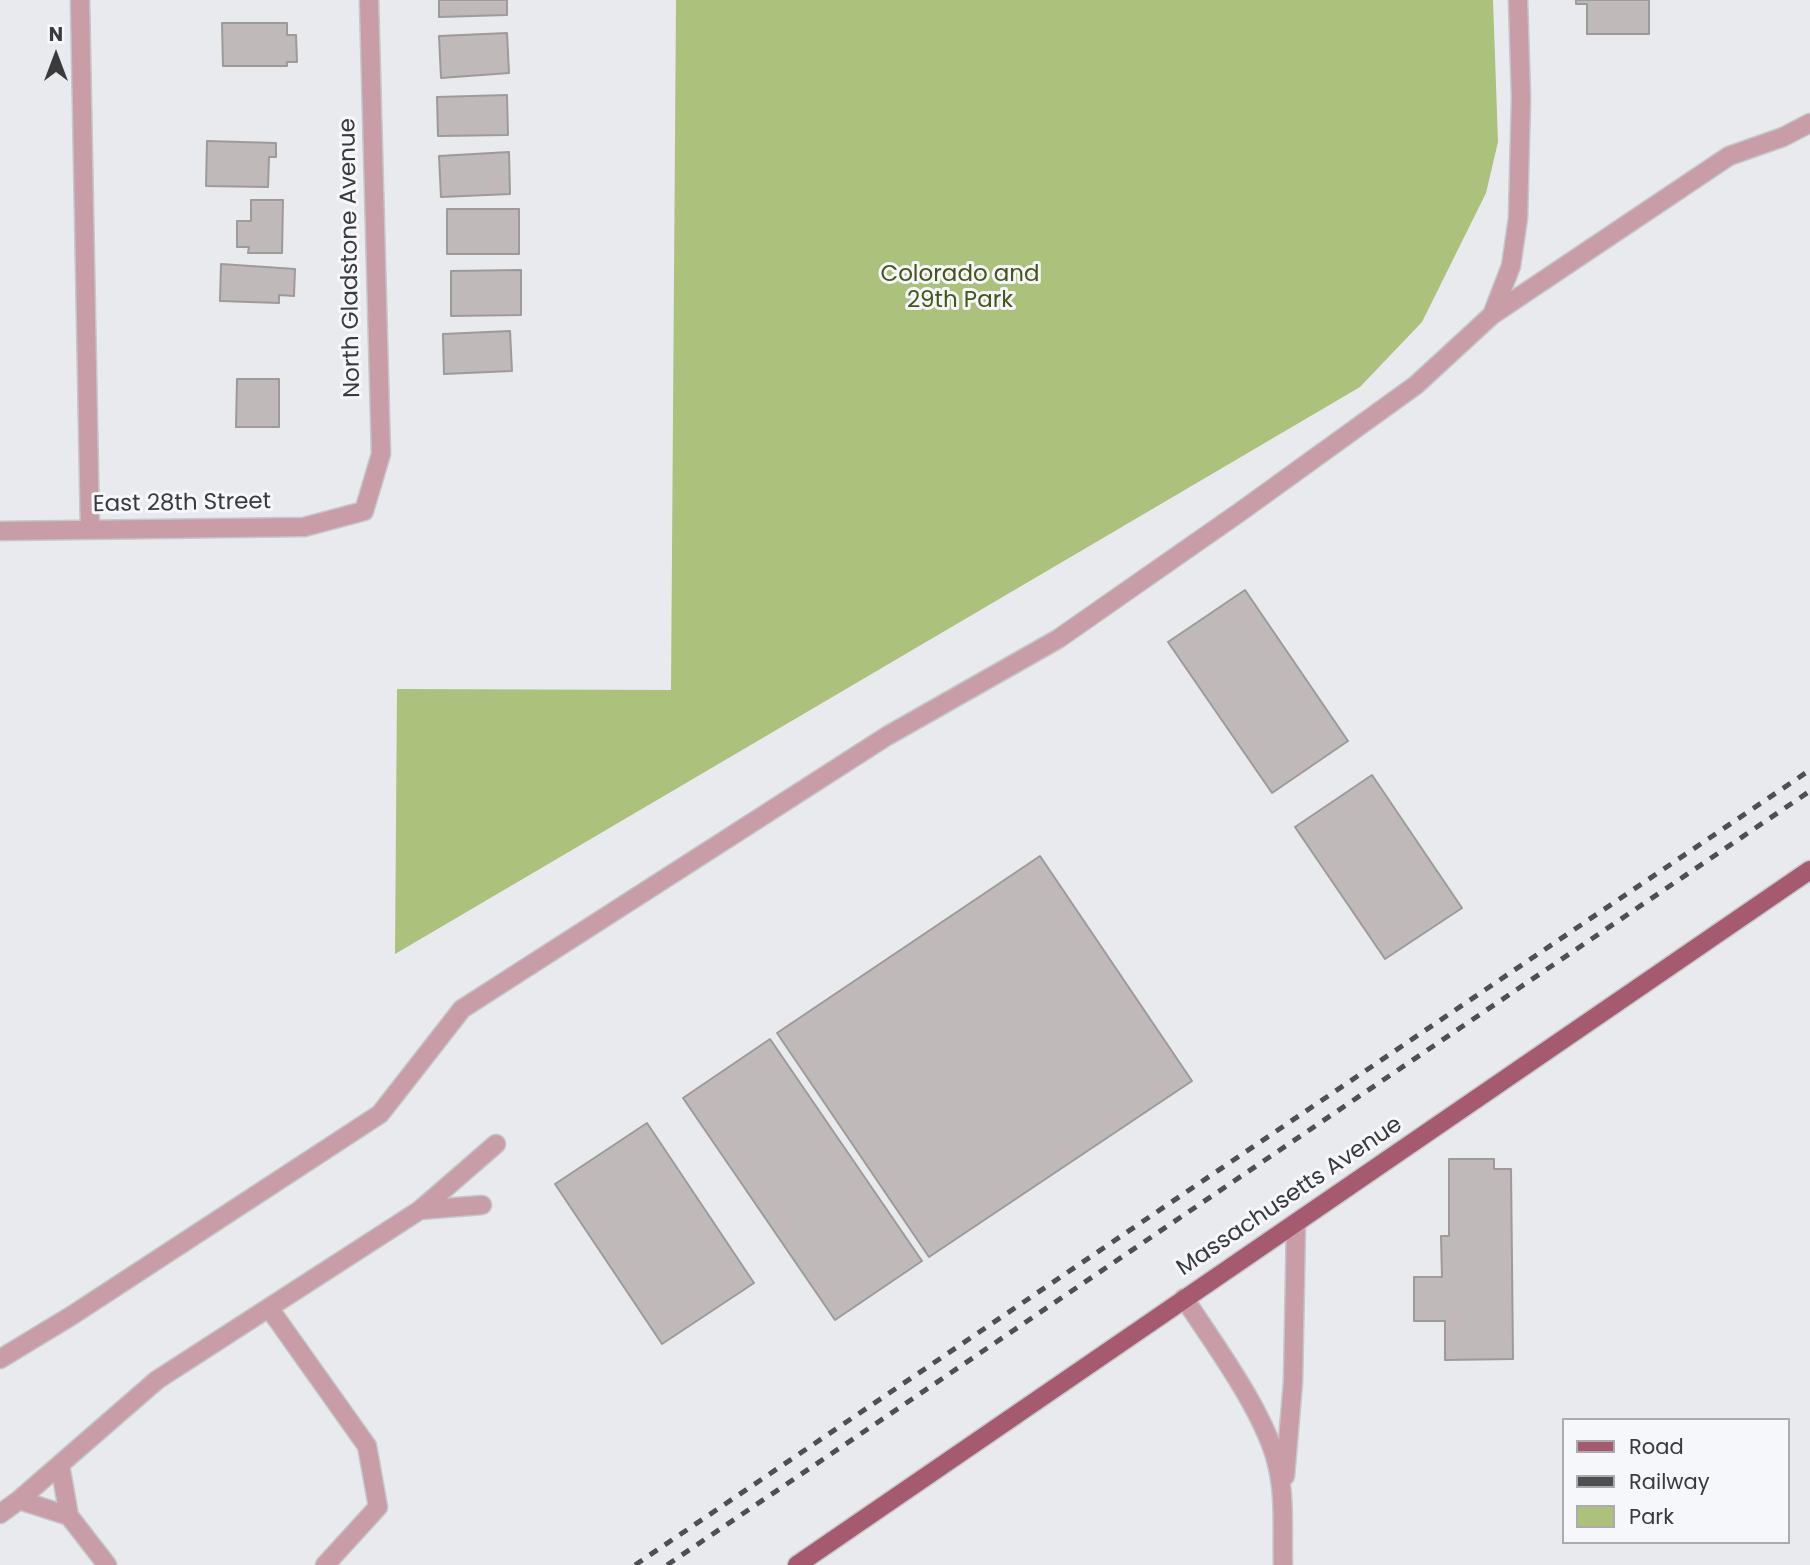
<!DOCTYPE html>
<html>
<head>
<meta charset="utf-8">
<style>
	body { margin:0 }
	#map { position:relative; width:1810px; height:1565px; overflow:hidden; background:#e8eaee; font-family:Poppins,sans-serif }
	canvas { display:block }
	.legend { position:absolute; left:1562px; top:1418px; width:228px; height:126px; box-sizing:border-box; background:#f6f7fb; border:2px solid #ababaf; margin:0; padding:9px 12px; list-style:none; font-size:21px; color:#3a3a3c }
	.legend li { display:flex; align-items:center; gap:14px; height:35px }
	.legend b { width:35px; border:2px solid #ababaf }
	.north { position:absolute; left:21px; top:21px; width:70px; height:70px; -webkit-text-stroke:5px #f6f7fb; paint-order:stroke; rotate:0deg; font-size:19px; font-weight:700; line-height:28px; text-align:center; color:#3a3a3c }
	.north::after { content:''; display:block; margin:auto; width:24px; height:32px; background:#3a3a3c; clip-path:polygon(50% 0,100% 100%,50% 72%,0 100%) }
</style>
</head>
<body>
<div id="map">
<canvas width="1810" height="1565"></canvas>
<ul class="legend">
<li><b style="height:9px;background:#a55a70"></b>Road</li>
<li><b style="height:9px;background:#4e4f51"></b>Railway</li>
<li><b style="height:19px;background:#abc17c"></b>Park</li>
</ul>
<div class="north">N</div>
</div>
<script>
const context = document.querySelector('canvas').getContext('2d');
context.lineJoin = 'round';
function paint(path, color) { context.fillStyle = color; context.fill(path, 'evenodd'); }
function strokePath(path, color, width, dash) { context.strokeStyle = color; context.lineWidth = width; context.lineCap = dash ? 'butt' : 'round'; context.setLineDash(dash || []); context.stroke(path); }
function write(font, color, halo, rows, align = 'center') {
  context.font = font + ' Poppins,sans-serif'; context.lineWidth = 6; context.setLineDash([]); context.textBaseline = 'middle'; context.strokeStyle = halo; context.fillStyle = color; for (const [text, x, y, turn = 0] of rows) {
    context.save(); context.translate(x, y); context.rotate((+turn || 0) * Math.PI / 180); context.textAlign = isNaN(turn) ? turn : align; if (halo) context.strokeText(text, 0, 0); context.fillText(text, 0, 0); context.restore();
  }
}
const green = new Path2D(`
	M676 0H1493L1498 142 1486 193 1422 322 1360 387 395 954 397 689 671 690Z`);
const building = new Path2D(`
	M439 0H507V15L439 17Z
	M1576 0H1649V34H1587V4H1576Z
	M222 23H287V35H296L297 62H287V66H223Z
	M507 33 509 73 441 78 439 36Z
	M507 95 508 135 438 136 437 97Z
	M207 141 276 143V157H269L268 187 206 186Z
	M509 152 510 194 441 197 439 156Z
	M251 200H283L282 253H248L249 247H237V221H251Z
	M447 209H519V254H447Z
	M221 264 295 269 294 296 279 295V303L220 301Z
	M521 270V315L451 316V271Z
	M510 331 512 371 444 374 443 334Z
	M237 379H279V427H236Z
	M1245 590 1348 741 1272 793 1168 642Z
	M1372 775 1462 908 1385 959 1295 827Z
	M1040 856 1192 1081 929 1257 777 1033Z
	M770 1039 922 1261 835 1320 683 1098Z
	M647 1123 754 1283 662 1344 555 1184Z
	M1449 1159H1494V1169H1511L1513 1359 1445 1360V1321H1414V1277H1442L1441 1236H1449Z`);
const minor = new Path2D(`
	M80 0 90 530
	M1492 315 1511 266 1518 218 1521 98 1518 0
	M0 531 304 527 364 511 381 454 369 0
	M482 1205 420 1210 496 1144
	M1184 1298C1214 1344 1267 1415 1278 1468 1285 1499 1282 1533 1283 1565
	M269 1308 367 1446 378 1507 325 1565
	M0 1359 71 1316 380 1114 462 1009 887 736 1058 639 1240 512 1416 385 1492 315 1729 156 1783 137 1810 123
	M60 1465 69 1516 19 1500 157 1380 420 1210
	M1285 1476 1293 1382 1296 1223
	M0 1514 19 1500
	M69 1516 107 1565`);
const major = new Path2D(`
	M797 1565 1810 870`);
const rail = new Path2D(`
	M635 1565 1810 770
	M667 1565 1810 791`);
const streetNames = [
	["North Gladstone Avenue",351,258,-91],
	["East 28th Street",182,504,-1],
	["Massachusetts Avenue",1290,1197,-34]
];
const parkNames = [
	["Colorado and",960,275],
	["29th Park",960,301]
];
paint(green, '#abc17c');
paint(building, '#bfbab9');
strokePath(building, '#9e9a99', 2);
strokePath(minor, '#c5c7ca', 21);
strokePath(major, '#c5c7ca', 21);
strokePath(minor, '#c89da7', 18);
strokePath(major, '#a55a70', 18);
strokePath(rail, '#4e4f51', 5, [9, 9]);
write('23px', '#3a3a3c', '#f6f7fb', streetNames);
write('23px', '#455617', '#f6f7fb', parkNames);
</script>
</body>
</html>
